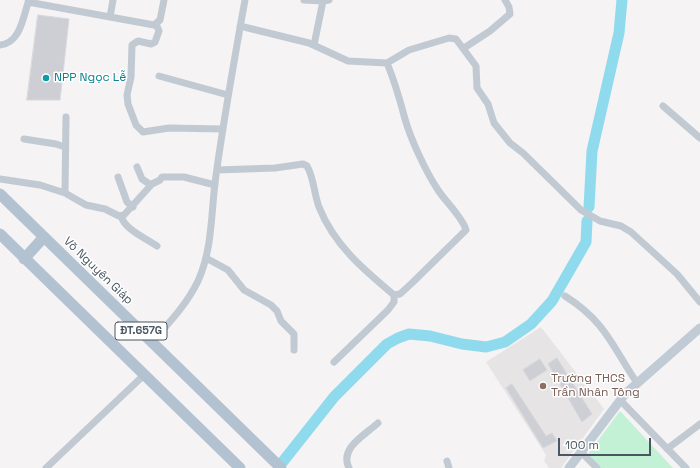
<!DOCTYPE html>
<html>
<head>
<meta charset="utf-8">
<style>
	body { margin:0 }
	#map { position:relative; width:700px; height:468px; overflow:hidden; background:#f5f3f3; font-family:"Space Grotesk",sans-serif }
	canvas { display:block }
	.scale { position:absolute; left:558px; top:438px; width:93px; height:18px; box-sizing:border-box; border:2px solid #4a5661; border-top:0; padding-left:5px; font-size:12px; line-height:14px; white-space:nowrap; color:#4a5661; -webkit-text-stroke:3px #fff; paint-order:stroke }
</style>
</head>
<body>
<div id="map">
<canvas width="700" height="468"></canvas>
<div class="scale">100 m</div>
</div>
<script>
const context = document.querySelector('canvas').getContext('2d');
context.lineJoin = 'round';
function paint(path, color) { context.fillStyle = color; context.fill(path, 'evenodd'); }
function strokePath(path, color, width, dash) { context.strokeStyle = color; context.lineWidth = width; context.lineCap = dash ? 'butt' : 'round'; context.setLineDash(dash || []); context.stroke(path); }
function write(font, color, halo, rows, align = 'center') {
  context.font = font + ' "Space Grotesk",sans-serif'; context.lineWidth = 3; context.setLineDash([]); context.textBaseline = 'middle'; context.strokeStyle = halo; context.fillStyle = color; for (const [text, x, y, turn = 0] of rows) {
    context.save(); context.translate(x, y); context.rotate((+turn || 0) * Math.PI / 180); context.textAlign = isNaN(turn) ? turn : align; if (halo) context.strokeText(text, 0, 0); context.fillText(text, 0, 0); context.restore();
  }
}
const education = new Path2D(`
	M541 327 604 409 561 468H549L544 461 546 455 486 362Z`);
const green = new Path2D(`
	M620 411 673 468H601L588 454Z`);
const river = new Path2D(`
	M589 207 592 151 619 33 622 0
	M281 464 334 397 387 344 398 338 409 334 430 336 462 344 486 347 505 342 531 324 552 301 586 242 587 221`);
const building = new Path2D(`
	M38 15 69 19 60 100H27Z
	M557 358 592 414 582 422 548 364Z
	M540 359 547 370 530 381 523 370Z
	M512 384 546 436 552 433 557 441 543 448 506 388Z`);
const street = new Path2D(`
	M304 0 323 1
	M28 2 154 25 160 20 164 0
	M110 17 113 0
	M156 24 159 31 155 42 151 44 138 41 132 45 131 77 127 95 128 104 136 125 143 132 169 128 223 129
	M0 45C21 43 23 16 29 0
	M314 45 323 1 329 0
	M464 48 490 31 510 14 509 7 505 0
	M387 63 409 50 449 38 456 39 476 66 477 88 488 104 494 123 510 143 523 153 581 210 600 221 621 226 631 232 677 274 700 302
	M159 76 228 95
	M663 106 700 138
	M24 139 56 144 65 147
	M137 167 142 179 151 185
	M217 170 275 168 303 164 307 166C314 178 314 194 319 207 334 245 364 270 394 295L400 294 412 283 466 230C463 218 445 201 438 190 426 172 411 140 405 119 400 100 395 82 387 63L348 61 309 43 240 26
	M118 177 127 202 133 207
	M0 179 40 185 65 193 86 205 105 209 119 216 124 215 152 184 160 180 162 177H184L215 185
	M65 193 66 117
	M121 216C125 230 146 238 157 246
	M206 258 228 270 244 290 271 305 277 311 281 321 294 334V350
	M565 296C606 322 612 346 637 383
	M152 342C169 323 187 304 198 281 212 250 211 217 215 183 223 122 234 61 245 0
	M334 362 388 310 394 302V295
	M620 400 686 468
	M667 449 700 424
	M581 452 597 468
	M447 461 449 468
	M46 468 144 375
	M349 468C339 448 365 435 378 423`);
const secondary = new Path2D(`
	M569 468 625 394 700 328`);
const primary = new Path2D(`
	M0 194 281 468
	M0 234 240 468
	M24 259 44 237`);
const markers = [
	[46,78,4,"#0f9aa8"],
	[543,386,4,"#8d6e63"]
];
const shields = [
	[141,331,52]
];
const shieldNames = [
	["ĐT.657G",141,331]
];
const cultureNames = [
	["NPP Ngọc Lễ",54,78]
];
const streetNames = [
	["Võ Nguyên Giáp",98,271,44]
];
const educationNames = [
	["Trường THCS",551,379],
	["Trần Nhân Tông",551,393]
];
paint(education, '#e6e4e5');
paint(green, '#c3f1d5');
strokePath(river, '#90daee', 11);
paint(building, '#cdcfd5');
strokePath(building, '#d7d9de', 1);
strokePath(street, '#c1cad2', 7);
strokePath(secondary, '#c1cbd6', 9);
strokePath(primary, '#b3c2d1', 11);
for (const [x, y, r, color] of markers) { const dot = new Path2D(); dot.arc(x, y, r, 0, 2 * Math.PI); context.fillStyle = color; context.fill(dot); strokePath(dot, '#fff', 1.5); }
for (const [x, y, w] of shields) { const box = new Path2D(); box.roundRect(x - w / 2, y - 9, w, 18, 3); context.fillStyle = '#fff'; context.fill(box); strokePath(box, '#4a5661', 1); }
write('bold 11px', '#4a5661', null, shieldNames);
write('12px', '#0d838f', '#fff', cultureNames, 'left');
write('12px', '#4a5661', '#fff', streetNames);
write('12px', '#785e54', '#fff', educationNames, 'left');
</script>
</body>
</html>
